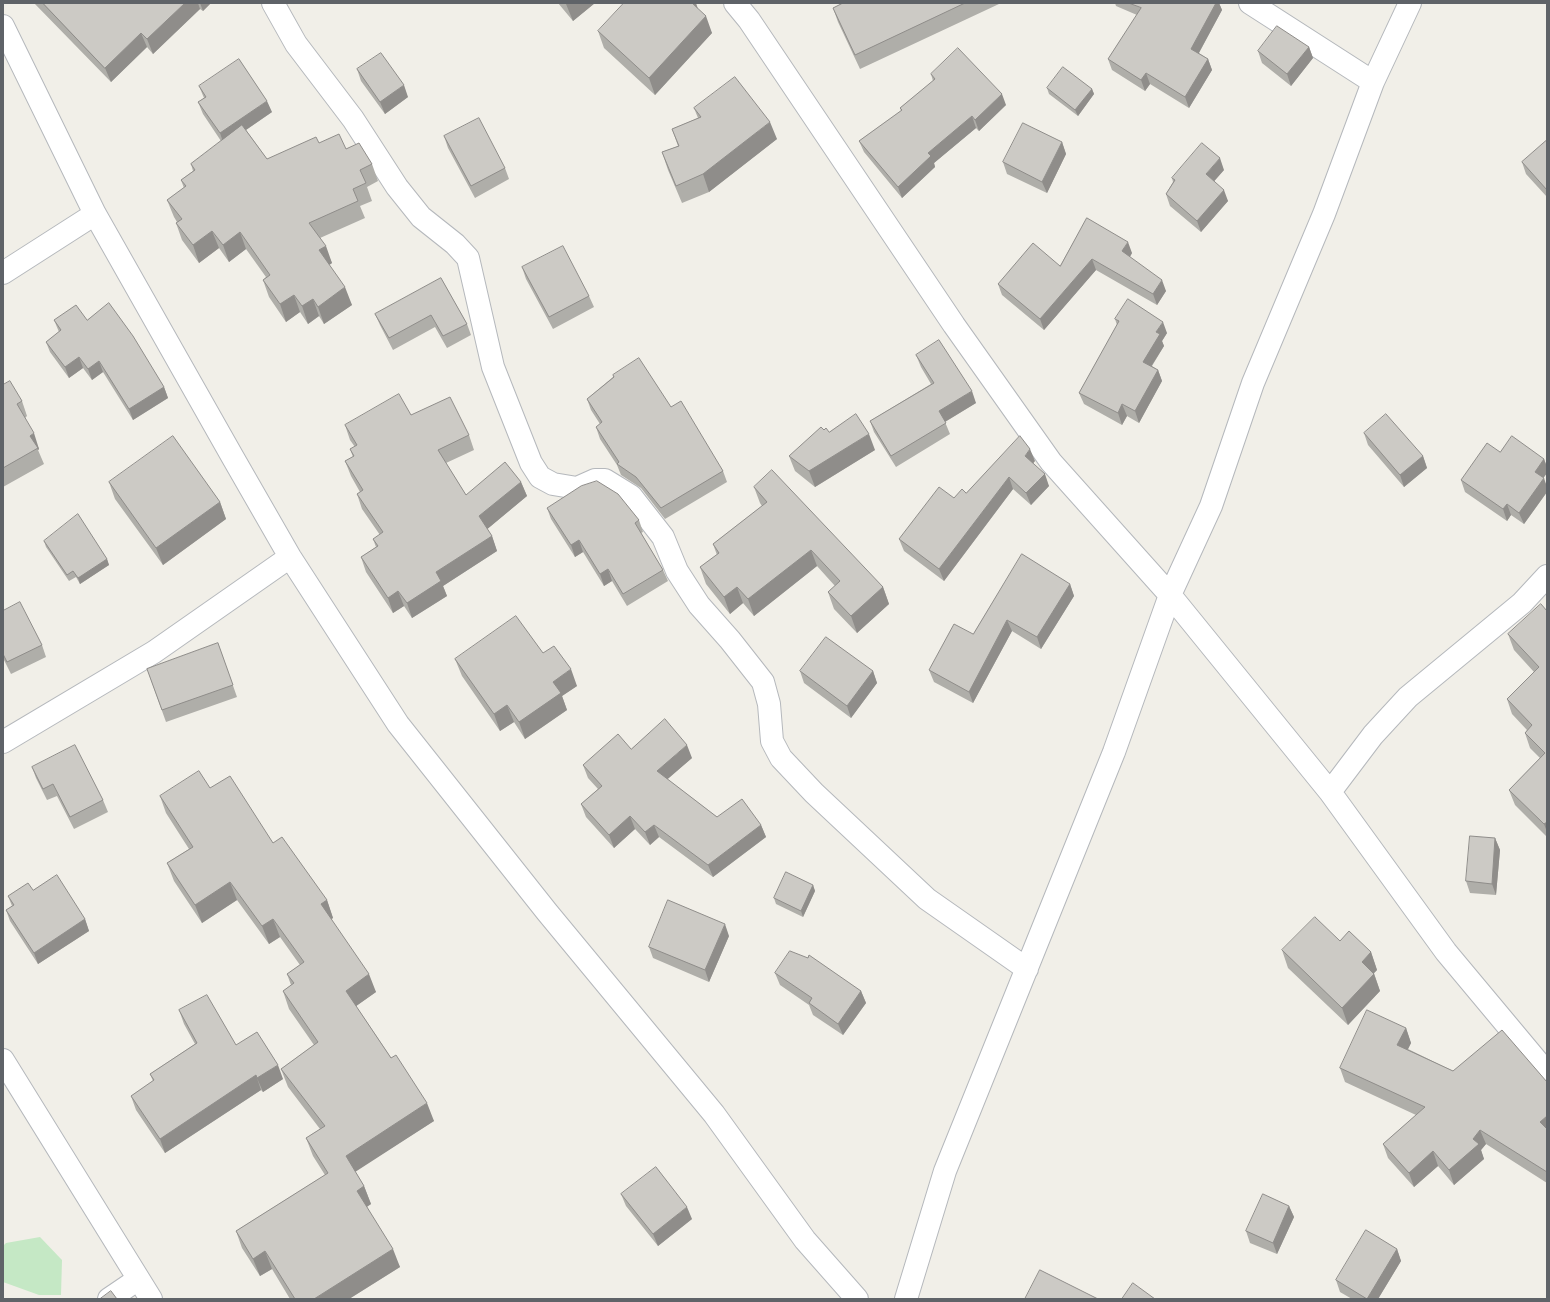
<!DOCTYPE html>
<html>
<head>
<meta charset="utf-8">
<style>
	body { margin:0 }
	#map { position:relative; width:1550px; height:1302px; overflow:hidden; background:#f1efe8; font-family:Ubuntu,sans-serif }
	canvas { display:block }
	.frame { position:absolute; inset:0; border:4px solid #5f6368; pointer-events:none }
</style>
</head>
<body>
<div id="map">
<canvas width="1550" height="1302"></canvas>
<div class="frame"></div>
</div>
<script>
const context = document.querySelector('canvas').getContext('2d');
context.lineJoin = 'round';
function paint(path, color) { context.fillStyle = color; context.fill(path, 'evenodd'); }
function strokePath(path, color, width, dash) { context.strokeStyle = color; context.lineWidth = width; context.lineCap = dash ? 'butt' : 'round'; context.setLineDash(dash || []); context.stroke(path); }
const green = new Path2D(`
	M40 1237 62 1260 61 1295H39L3 1282V1246L6 1243Z`);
const street = new Path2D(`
	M273 3 296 44 353 119 397 187 421 217 455 244 468 258 493 367 531 463 540 477 553 484 577 488 595 480H605L631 496 663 537 677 571 699 605 730 640 763 682 769 704 772 741 781 758 814 793 927 899 1027 969
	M735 3 749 20 954 325 1051 462 1170 595 1330 792 1446 952 1547 1073
	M1250 3 1373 82
	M3 26 95 214 232 456 290 557 398 724 547 912 714 1114 805 1240 857 1299
	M3 273 95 214
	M3 742 154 652 290 557
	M1330 792 1373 735 1408 697 1522 603 1547 576
	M3 1060 151 1299
	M109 1299 137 1280
	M906 1299 945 1171 1114 752 1170 595 1211 506 1253 383 1324 214 1373 82 1410 3`);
const wall = new Path2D(`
	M34 3H211L203 11 200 9 153 54 147 47 111 82Z
	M558 3H595L573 21Z
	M839 3H998L999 4 860 69 838 22 833 8 840 5Z
	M1115 3H1219L1222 10 1199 53 1208 59 1212 70 1189 108 1150 84 1145 91 1112 70 1108 59 1137 15 1116 6Z
	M697 8 712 33 655 95 604 48 598 31Z
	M1309 47 1313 58 1291 86 1262 63 1258 51Z
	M357 69 408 97 385 114 361 81Z
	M931 74 1006 105 979 131 976 128 934 163 935 167 902 198 864 152 859 141 901 111 900 108 933 81Z
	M199 86 272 112 246 130 267 159 319 143 346 149 372 164 378 181 367 187 372 201 360 206 365 218 320 238 332 263 329 265 352 305 324 324 319 316 308 324 300 312 286 322 269 297 263 280 266 277 246 249 229 262 219 248 199 263 182 240 176 223 177 222 174 217 167 200 184 188 181 180 193 171 191 164 221 141 203 114 198 102 204 98Z
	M1047 88 1092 89 1094 94 1078 116 1049 94Z
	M694 108 777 139 709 192 682 203 668 170 662 152 678 146 672 129 698 118Z
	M444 136 505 168 509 179 475 198 448 148Z
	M1547 140V197L1526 174 1522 162Z
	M1062 142 1066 154 1047 193 1007 174 1003 162Z
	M1224 170 1214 181 1228 201 1201 232 1170 206 1166 194 1173 182 1172 178Z
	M1087 218 1132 253 1130 257 1166 291 1157 305 1096 270 1044 330 1002 295 998 284 1060 266Z
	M522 267 589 296 594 307 553 329 526 279Z
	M441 278 467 324 471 335 447 348 435 327 393 350 380 325 375 314Z
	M1115 319 1167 333 1162 341 1164 346 1152 366 1158 370 1162 381 1139 423 1127 416 1122 425 1084 404 1079 393 1117 325Z
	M54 320H87L164 387 168 398 133 420 103 372 92 380 83 368 69 378 50 352 46 342 59 332Z
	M916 355 976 403 945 422 950 434 896 467 874 432 870 421 931 384 921 367Z
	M613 375 671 407 723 471 727 482 665 519 641 488 621 475 617 465 600 439 596 427 600 424 591 410 587 399 613 377Z
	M3 385 22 401 27 416 25 418 39 449 38 450 44 464 3 487Z
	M411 415 469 435 474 450 446 463 466 495 521 482 527 496 487 529 492 536 497 551 443 586 447 596 412 618 404 606 393 613 366 572 361 557 376 547 373 539 380 535 362 509 357 494 360 492 351 476 345 461 353 457 350 449 355 447 350 440 345 425Z
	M824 430 875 450 815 487 795 471 789 456Z
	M1364 433 1423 456 1427 468 1404 487 1368 445Z
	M1500 452 1544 459 1547 467V473L1543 478 1547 487V492L1524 524 1511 515 1507 521 1465 492 1461 480Z
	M1035 461 1033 463 1049 486 1031 505 1013 489 944 581 904 551 899 539 966 493Z
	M109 482 220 502 226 519 163 565 115 499Z
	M754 487 883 587 889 604 857 633 834 609 828 592 835 586 817 566 754 616 743 603 730 614 706 584 700 567 717 555 713 544 762 506 760 503Z
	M547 508 639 520 643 532 641 533 663 570 668 581 627 606 612 581 604 586 583 552 575 557 551 519Z
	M44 541 107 559 109 565 80 584 76 577 69 581 46 547Z
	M1070 584 1074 596 1041 649 1012 631 973 703 934 682 929 670 973 634Z
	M3 611 42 645 46 657 11 674 3 658Z
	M1547 611V837L1515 805 1509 790 1540 758 1530 748 1525 733 1527 730 1512 714 1507 699 1534 672 1514 650 1508 634Z
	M218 643 237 697 166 722 147 669Z
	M543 653 577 686 562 696 567 710 525 739 514 722 500 731 462 676 455 659Z
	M800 671H873L877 683 851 718 804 683Z
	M631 749 692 758 667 779 717 817 761 825 766 837 713 877 659 837 650 845 635 829 614 848 586 817 581 804 598 789 588 778 583 765Z
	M32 767 103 800 108 812 74 829 57 796 47 800 36 778Z
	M210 788 273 843 327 900 333 918 331 919 376 992 356 1006 434 1121 355 1171 364 1186 371 1204 367 1207 400 1267 349 1299H290L272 1269 260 1276 242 1248 236 1231 325 1175 313 1156 306 1138 320 1129 288 1087 281 1069 314 1045 289 1009 283 991 291 985 287 974 300 965 280 937 269 944 237 900 202 923 174 881 167 863 189 849 166 813 160 796Z
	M1495 838 1500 850 1496 895 1470 893 1466 881Z
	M813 885 815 891 803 917 776 904 774 898Z
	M33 890 85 919 89 931 38 964 10 921 6 910 12 906 8 896Z
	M729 936 709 982 653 958 649 947Z
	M1340 941 1371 952 1377 970 1374 973 1380 991 1348 1025 1288 968 1282 950Z
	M808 958 861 991 866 1003 843 1035 813 1015 809 1005 780 985 775 973Z
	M179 1010 236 1045 283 1079 263 1092 261 1090 165 1153 136 1110 131 1096 153 1081 150 1074 195 1044 184 1024Z
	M1406 1028 1411 1043 1408 1049 1453 1071 1547 1082V1183L1486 1144 1481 1150 1484 1159 1454 1185 1438 1166 1414 1187 1388 1158 1383 1144 1416 1115 1345 1082 1340 1068Z
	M621 1194 692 1219 658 1246 626 1206Z
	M1289 1206 1294 1217 1277 1254 1250 1243 1246 1231Z
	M1397 1249 1401 1261 1378 1299H1352L1340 1292 1336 1280Z`);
const shadedWall = new Path2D(`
	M185 3H198L200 9 153 54 147 39Z
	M200 3H211L203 11Z
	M567 3H595L573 21 566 4Z
	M689 3H696L699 12Z
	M1216 3H1219L1222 10 1195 60 1191 49Z
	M706 16 712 33 655 95 649 78Z
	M141 33 147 47 111 82 105 68Z
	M1309 47 1313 58 1291 86 1287 74Z
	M1208 59 1212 70 1189 108 1185 97Z
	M1146 73 1150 84 1145 91 1141 80Z
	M404 85 408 97 385 114 380 102Z
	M1092 89 1094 94 1078 116 1075 110Z
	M1002 94 1006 105 979 131 975 120Z
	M267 101 272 112 224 145 220 133Z
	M972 116 976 128 934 163 935 167 902 198 898 187 928 153Z
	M770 122 777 139 709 192 703 174Z
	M1062 142 1066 154 1047 193 1042 182Z
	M1220 158 1224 170 1210 186 1206 174Z
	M1224 190 1228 201 1201 232 1197 221Z
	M212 231 219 248 199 263 193 245Z
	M240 232 246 249 229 262 223 245Z
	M1128 242 1132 253 1126 263 1122 251Z
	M326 246 332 263 325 268 319 250Z
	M1092 259 1096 270 1044 330 1040 319Z
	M1162 280 1166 291 1157 305 1153 294Z
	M345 287 352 305 324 324 318 307Z
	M294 295 300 312 286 322 280 304Z
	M313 299 319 316 308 324 302 306Z
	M1163 322 1167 333 1162 341 1164 346 1147 373 1143 362 1156 332Z
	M79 357 83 368 69 378 65 367Z
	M99 361 103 372 92 380 88 369Z
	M1158 370 1162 381 1139 423 1135 411Z
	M164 387 168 398 133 420 129 409Z
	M972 391 976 403 943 423 939 411Z
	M1122 404 1127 416 1122 425 1118 413Z
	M34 433 39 449 38 450 30 436Z
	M869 434 875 450 815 487 809 471Z
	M1030 449 1035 461 1030 467 1025 456Z
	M1423 456 1427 468 1404 487 1400 475Z
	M1544 459 1547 467V473L1539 484 1535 472Z
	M1045 474 1049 486 1031 505 1026 493Z
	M1009 477 1013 489 944 581 939 569Z
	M1544 478 1547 487V492L1524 524 1519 513Z
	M521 482 527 496 485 531 479 516Z
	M220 502 226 519 163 565 156 548Z
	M1507 504 1511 515 1507 521 1503 509Z
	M492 536 497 551 443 586 447 596 412 618 407 603 436 572Z
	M579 540 583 552 575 557 571 545Z
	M811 550 817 566 754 616 748 599Z
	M107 559 109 565 80 584 78 578Z
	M608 569 612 581 604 586 600 574Z
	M1070 584 1074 596 1041 649 1037 637Z
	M737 587 743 603 730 614 724 597Z
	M883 587 889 604 857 633 851 616Z
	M398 591 404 606 393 613 388 598Z
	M1007 620 1012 631 973 703 969 692Z
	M571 669 577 686 562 696 567 710 525 739 519 722 553 682Z
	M873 671 877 683 851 718 847 706Z
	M507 705 514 722 500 731 494 714Z
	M687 745 692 758 662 784 657 771Z
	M630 816 635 829 614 848 609 835Z
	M1547 822V832L1544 824Z
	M654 825 659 837 650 845 645 832Z
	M761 825 766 837 713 877 708 865Z
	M1495 838 1500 850 1496 895 1492 884Z
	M230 882 237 900 202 923 195 905Z
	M813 885 815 891 803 917 801 911Z
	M327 900 333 918 327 922 321 904Z
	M85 919 89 931 38 964 34 953Z
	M273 919 280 937 269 944 262 926Z
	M725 924 729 936 709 982 705 970Z
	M1371 952 1377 970 1368 979 1362 962Z
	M369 974 376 992 352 1009 346 991Z
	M1374 974 1380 991 1348 1025 1342 1008Z
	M861 991 866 1003 843 1035 838 1024Z
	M1406 1028 1411 1043 1403 1059 1397 1045Z
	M278 1065 283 1079 263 1092 257 1078Z
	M256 1075 261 1090 165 1153 160 1139Z
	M427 1103 434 1121 352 1174 346 1156Z
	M1547 1116V1135L1540 1122Z
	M1480 1130 1486 1144 1481 1150 1484 1159 1454 1185 1449 1170Z
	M1433 1151 1438 1166 1414 1187 1409 1173Z
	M364 1186 371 1204 363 1209 357 1191Z
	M1289 1206 1294 1217 1277 1254 1273 1243Z
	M687 1207 692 1219 658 1246 653 1234Z
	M393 1249 400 1267 349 1299H314Z
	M1397 1249 1401 1261 1378 1299H1367Z
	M265 1251 272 1269 260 1276 253 1259Z`);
const building = new Path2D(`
	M43 3H185L147 39 141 33 105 68Z
	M624 3H692L706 16 649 78 598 31Z
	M840 3H965L855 55 833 8 841 4Z
	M1129 3H1216L1191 49 1208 59 1185 97 1146 73 1141 80 1108 59 1141 8Z
	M1277 26 1309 47 1287 74 1258 51Z
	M958 48 1002 94 975 120 972 116 928 153 931 156 898 187 859 141 902 110 900 108 935 79 931 74Z
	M381 53 404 85 380 102 357 69Z
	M239 59 267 101 220 133 198 102 206 97 199 86Z
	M1063 67 1092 89 1075 110 1047 88Z
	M735 77 770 122 703 174 676 186 662 152 679 146 672 129 701 117 694 108Z
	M479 118 505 168 471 186 444 136Z
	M1023 123 1062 142 1042 182 1003 162Z
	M242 125 267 159 316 137 319 143 339 134 346 149 359 143 372 164 360 170 366 183 353 189 358 201 309 223 326 246 319 250 345 287 318 307 313 299 302 306 294 295 280 304 263 280 270 275 240 232 223 245 212 231 193 245 176 223 182 219 167 200 186 186 181 180 195 170 191 164Z
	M1547 140V190L1522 162Z
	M1202 143 1220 158 1206 174 1224 190 1197 221 1166 194 1175 180 1172 178Z
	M1087 218 1128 242 1122 251 1162 280 1153 294 1092 259 1040 319 998 284 1033 243 1060 266Z
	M563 246 589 296 549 317 522 267Z
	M441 278 467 324 443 336 431 315 389 338 375 314Z
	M1128 299 1163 322 1156 332 1160 334 1143 362 1158 370 1135 411 1122 404 1118 413 1079 393 1119 321 1115 319Z
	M109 303 133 336 164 387 129 409 99 361 88 369 79 357 65 367 46 342 61 330 54 320 76 305 87 320Z
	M939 340 972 391 939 411 946 423 891 456 870 421 934 383 916 355Z
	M639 358 671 407 681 401 723 471 661 508 636 477 617 464 619 462 596 427 602 422 587 399 614 377 613 375Z
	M10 381 22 401 17 404 34 433 30 436 38 448 3 468V385Z
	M399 394 411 415 450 397 469 435 438 450 466 495 505 462 521 482 479 516 492 536 436 572 441 581 407 603 398 591 388 598 361 557 378 546 373 539 383 532 357 494 363 490 345 461 354 456 350 449 357 445 345 425Z
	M856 414 869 434 809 471 789 456 821 427 824 430 826 428 829 432Z
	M1386 414 1423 456 1400 475 1364 433Z
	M173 436 220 502 156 548 109 482Z
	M1020 436 1030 449 1025 456 1045 474 1026 493 1009 477 939 569 899 539 939 487 954 498 962 489 966 493Z
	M1512 436 1544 459 1535 472 1544 478 1519 513 1507 504 1503 509 1461 480 1487 443 1500 452Z
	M772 470 883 587 851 616 828 592 840 581 811 550 748 599 737 587 724 597 700 567 719 553 713 544 767 502 754 487Z
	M597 481 618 494 639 520 635 523 663 570 623 594 608 569 600 574 579 540 571 545 547 508 581 486Z
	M78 514 107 559 78 578 73 571 67 575 44 541Z
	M1022 554 1070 584 1037 637 1007 620 969 692 929 670 954 624 973 634Z
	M20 602 42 645 7 662 3 654V611Z
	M1541 604 1547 611V822L1544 824 1509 790 1545 753 1525 733 1532 725 1507 699 1539 667 1508 634Z
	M516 616 543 653 554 646 571 669 553 682 561 693 519 722 507 705 494 714 455 659Z
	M826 637 873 671 847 706 800 671Z
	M218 643 233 685 162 710 147 669Z
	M665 719 687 745 657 771 717 817 742 799 761 825 708 865 654 825 645 832 630 816 609 835 581 804 602 786 583 765 618 734 631 749Z
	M75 745 103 800 70 817 53 784 43 789 32 767Z
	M199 771 210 788 230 776 273 843 282 837 327 900 321 904 369 974 346 991 391 1058 396 1055 427 1103 346 1156 364 1186 357 1191 393 1249 314 1299H295L265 1251 253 1259 236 1231 328 1173 306 1138 325 1126 281 1069 318 1042 283 991 294 983 287 974 304 962 273 919 262 926 230 882 195 905 167 863 193 847 160 796Z
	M1470 836 1495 838 1492 884 1466 881Z
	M786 872 813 885 801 911 774 898Z
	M57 875 85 919 34 953 6 910 14 905 8 896 28 883 33 890Z
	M668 900 725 924 705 970 649 947Z
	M1315 917 1340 941 1349 931 1371 952 1362 962 1374 974 1342 1008 1282 950Z
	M790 951 808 958 809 955 861 991 838 1024 809 1003 812 998 775 973Z
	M207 995 236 1045 257 1032 278 1065 257 1078 256 1075 160 1139 131 1096 154 1080 150 1074 197 1043 179 1010Z
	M1367 1010 1406 1028 1397 1045 1453 1071 1502 1030 1547 1082V1116L1540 1122 1547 1129V1172L1480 1130 1473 1139 1479 1144 1449 1170 1433 1151 1409 1173 1383 1144 1425 1107 1340 1068Z
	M656 1167 687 1207 653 1234 621 1194Z
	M1263 1194 1289 1206 1273 1243 1246 1231Z
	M1366 1230 1397 1249 1367 1299 1336 1280Z
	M1040 1270 1098 1299H1025Z
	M1133 1283 1155 1299H1122Z
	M111 1291 117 1299H100Z`);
paint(green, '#c5e8c5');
strokePath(street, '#b5b8bc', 24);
strokePath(street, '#fff', 22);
paint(wall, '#afaea9');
paint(shadedWall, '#8f8d8a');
paint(building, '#cccac5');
strokePath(building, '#8f8d8a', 1);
</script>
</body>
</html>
